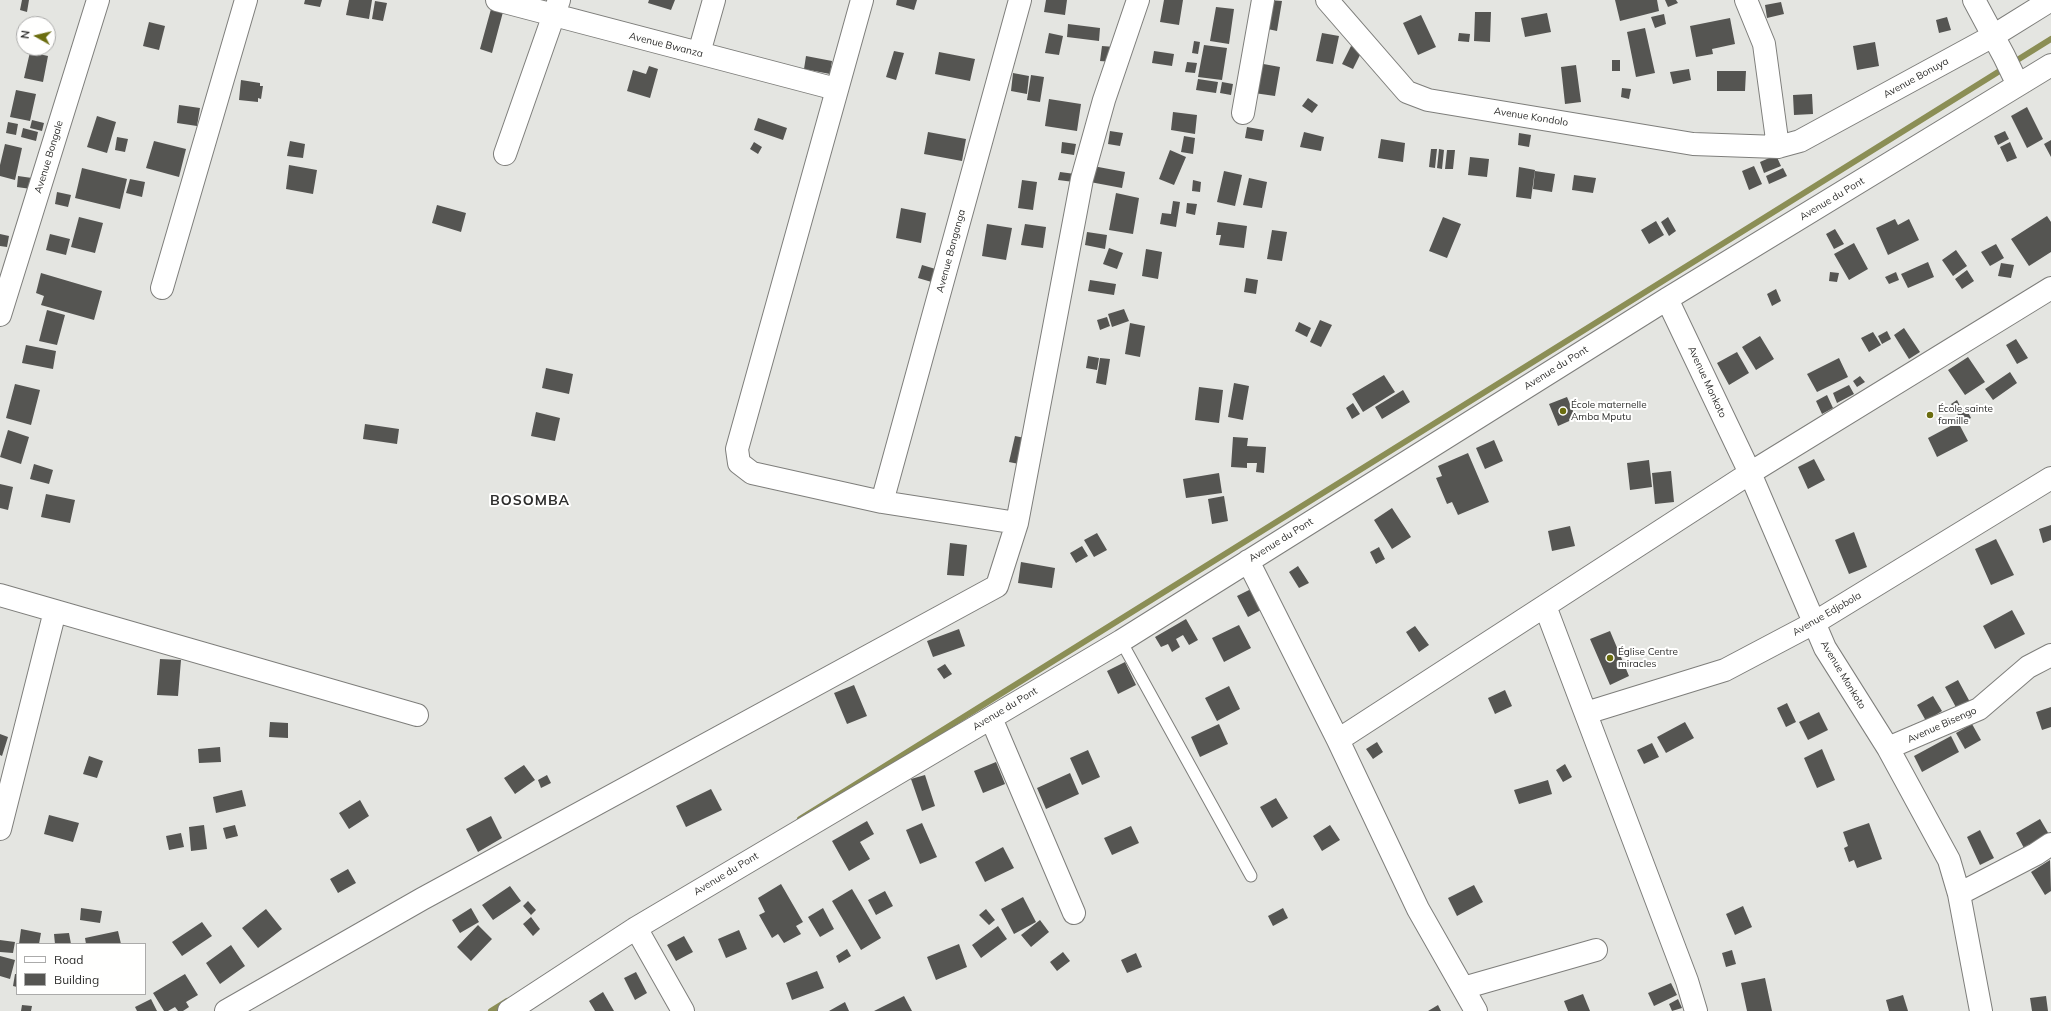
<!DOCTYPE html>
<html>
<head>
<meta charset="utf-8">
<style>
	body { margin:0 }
	#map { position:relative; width:2051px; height:1011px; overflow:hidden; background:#e4e5e1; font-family:Mulish,sans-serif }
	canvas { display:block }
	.legend { position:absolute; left:16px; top:943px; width:130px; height:52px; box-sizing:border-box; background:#fffffe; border:1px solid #ababaa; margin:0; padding:5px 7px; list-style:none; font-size:12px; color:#2e2e2d }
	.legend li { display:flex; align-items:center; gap:8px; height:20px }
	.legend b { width:20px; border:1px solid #ababaa }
	.north { position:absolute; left:16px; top:16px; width:40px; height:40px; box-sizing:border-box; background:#fffffe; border:1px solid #ababaa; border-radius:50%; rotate:278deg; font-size:11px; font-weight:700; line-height:16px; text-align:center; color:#2e2e2d }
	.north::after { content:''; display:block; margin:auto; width:14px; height:18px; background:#6b6d0f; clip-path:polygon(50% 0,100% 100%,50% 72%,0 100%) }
</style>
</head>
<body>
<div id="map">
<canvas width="2051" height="1011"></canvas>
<ul class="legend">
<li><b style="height:5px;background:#fff"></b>Road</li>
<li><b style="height:11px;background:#555552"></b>Building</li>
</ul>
<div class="north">N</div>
</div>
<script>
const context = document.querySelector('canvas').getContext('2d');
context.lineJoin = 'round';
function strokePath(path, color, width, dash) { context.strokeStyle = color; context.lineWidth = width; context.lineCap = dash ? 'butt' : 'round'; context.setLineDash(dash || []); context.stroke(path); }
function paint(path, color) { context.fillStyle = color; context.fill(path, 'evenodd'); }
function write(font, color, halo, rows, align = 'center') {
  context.font = font + ' Mulish,sans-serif'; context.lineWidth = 4; context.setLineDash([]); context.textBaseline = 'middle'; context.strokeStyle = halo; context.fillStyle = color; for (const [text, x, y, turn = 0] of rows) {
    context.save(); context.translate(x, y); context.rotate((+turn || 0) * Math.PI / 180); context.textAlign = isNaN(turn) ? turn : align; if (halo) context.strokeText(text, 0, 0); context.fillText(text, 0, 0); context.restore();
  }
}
const stream = new Path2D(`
	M800 819 2051 39
	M491 1011 507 1001`);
const building = new Path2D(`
	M22 0H29L27 12 20 10Z
	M305 0H322L320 7 304 4Z
	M349 0H372L369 19 346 15Z
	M649 0H675L671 10 648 3Z
	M897 0H917L914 10 896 5Z
	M1046 0H1067L1065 15 1044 12Z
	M1164 0H1183L1179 25 1160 22Z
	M1268 0 1282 1 1277 31 1263 28Z
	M1615 0H1657L1659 11 1620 21Z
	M1665 0H1676L1678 3 1668 7Z
	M375 1 387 3 383 21 372 19Z
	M1781 2 1784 14 1767 18 1765 5Z
	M1216 7 1234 9 1229 44 1210 41Z
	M491 9 503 12 492 53 480 49Z
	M1475 12H1491L1490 42 1474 41Z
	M1547 13 1551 32 1525 37 1521 18Z
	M1664 14 1666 24 1655 28 1651 17Z
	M1421 15 1436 47 1418 55 1403 23Z
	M1947 17 1951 30 1939 33 1936 20Z
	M1730 18 1735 44 1712 49 1713 54 1696 57 1690 26Z
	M149 22 165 26 159 50 143 46Z
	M1068 24 1100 28 1099 41 1067 37Z
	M1645 28 1655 73 1636 77 1627 32Z
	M1049 33 1063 36 1059 55 1045 53Z
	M1322 33 1339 36 1333 64 1316 61Z
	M1459 33 1470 34 1469 42 1458 41Z
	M1194 41 1200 42 1198 54 1192 53Z
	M1875 42 1879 66 1857 70 1853 46Z
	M1204 45 1227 48 1222 80 1198 77Z
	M1102 46 1115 47 1113 62 1100 61Z
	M1351 46 1362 51 1353 69 1342 64Z
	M894 51 904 53 896 80 886 77Z
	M1154 51 1174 54 1172 66 1152 63Z
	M30 52 48 56 43 82 24 78Z
	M939 52 975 59 970 81 935 74Z
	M806 56 832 61 830 74 804 69Z
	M1612 60H1620V71H1612Z
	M1187 62 1197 63 1195 73 1185 72Z
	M1258 63 1280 67 1275 96 1254 93Z
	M1576 65 1581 102 1565 104 1561 67Z
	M649 66 658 69 650 98 627 91 633 70 646 74Z
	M1689 69 1691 80 1673 84 1670 72Z
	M1717 71H1746L1745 91H1717Z
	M1013 73 1029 76 1027 94 1011 91Z
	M1031 75 1044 77 1040 102 1027 100Z
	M1198 79 1218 82 1216 93 1196 90Z
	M241 80 260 83V86H263L261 99 258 98V102L239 100Z
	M1222 82 1233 84 1231 95 1220 93Z
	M1622 88 1631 89 1629 99 1621 97Z
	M16 90 36 94 30 121 10 117Z
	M1812 94 1813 114 1794 115 1793 95Z
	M1308 98 1318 105 1312 113 1302 106Z
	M1049 99 1081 104 1077 131 1045 126Z
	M179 105 200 108 197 126 177 123Z
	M2027 107 2043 139 2027 148 2011 116Z
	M1173 112 1197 115 1195 134 1171 130Z
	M97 116 116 122 107 153 87 147Z
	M758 118 787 128 783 140 754 130Z
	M32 120 44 123 42 131 30 128Z
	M8 122 18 124 16 135 6 133Z
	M1247 127 1264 130 1262 141 1245 138Z
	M23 128 38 132 36 141 21 137Z
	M1110 131 1123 133 1120 146 1108 144Z
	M2005 131 2009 139 1998 145 1994 136Z
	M928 132 966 139 962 161 924 154Z
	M1304 132 1324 137 1321 151 1300 147Z
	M1519 133 1531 135 1529 147 1518 145Z
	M1184 136 1195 138 1193 154 1181 152Z
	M117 137 128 139 125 152 115 150Z
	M1381 139 1405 143 1403 162 1378 158Z
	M2051 140V157L2044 144Z
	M154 141 186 149 179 177 146 168Z
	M290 141 305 144 303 158 287 156Z
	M754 142 762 147 758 154 750 149Z
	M1062 142 1076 144 1074 155 1061 153Z
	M2010 142 2017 158 2007 162 2000 147Z
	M5 144 22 148 15 180 0 176V165Z
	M1431 149H1437L1435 168 1429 167Z
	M1439 149 1444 150 1442 169 1437 168Z
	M1170 150 1186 157 1174 185 1159 179Z
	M1447 150H1455L1453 169H1445Z
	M1776 155 1781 166 1764 173 1760 162Z
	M1470 157 1489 159 1487 177 1468 175Z
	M289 165 317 170 313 194 286 189Z
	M1093 166 1125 172 1122 188 1090 182Z
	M1754 166 1762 184 1749 190 1742 171Z
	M1519 167 1535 170 1531 199 1516 197Z
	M82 168 127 179 120 209 75 198Z
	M1783 168 1787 176 1769 184 1766 176Z
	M1224 171 1242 175 1235 206 1217 202Z
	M1535 171 1555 174 1552 192 1533 189Z
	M1060 172 1075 174 1074 182 1058 180Z
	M1574 175 1596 178 1593 193 1572 190Z
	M18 176 32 178 31 189 17 187Z
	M1249 178 1267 182 1262 208 1243 205Z
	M130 179 145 182 142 197 126 193Z
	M1022 180 1037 182 1033 210 1018 208Z
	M1193 180 1201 182 1200 192 1192 191Z
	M57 192 71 195 68 207 55 204Z
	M1116 193 1139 198 1133 234 1109 230Z
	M1173 201 1180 202 1176 227 1160 224 1162 213 1171 214Z
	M1187 203 1197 204 1195 215 1186 213Z
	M437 205 466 213 461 232 432 223Z
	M901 208 926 213 921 243 896 238Z
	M2047 216 2051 222V252L2029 266 2011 239Z
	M79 217 103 223 95 253 71 247Z
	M1443 217 1461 224 1447 258 1429 251Z
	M1668 217 1676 231 1669 236 1661 222Z
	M1895 219 1898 225 1909 219 1919 240 1888 255 1876 228Z
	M1656 221 1664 235 1649 244 1641 230Z
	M1218 222 1247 226 1244 248 1219 245 1221 235H1216Z
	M987 224 1012 228 1006 260 982 256Z
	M1025 224 1046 227 1043 248 1021 245Z
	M1835 229 1844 244 1834 249 1826 234Z
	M1272 230 1287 232 1282 261 1267 259Z
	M1087 232 1107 235 1105 249 1085 245Z
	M0 234 9 236 7 247 0 246Z
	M50 234 70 239 66 255 46 250Z
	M1854 243 1868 269 1849 280 1834 254Z
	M1996 244 2004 258 1990 266 1981 252Z
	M1109 248 1123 253 1117 269 1103 264Z
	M1146 249 1162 252 1158 279 1142 276Z
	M1956 250 1967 266 1953 276 1942 260Z
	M1928 262 1934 277 1908 288 1901 274Z
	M2001 263 2014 265 2011 278 1998 276Z
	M922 265 939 270 935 283 918 278Z
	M1967 270 1974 281 1962 289 1955 279Z
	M1830 272 1839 273 1837 282 1829 281Z
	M1896 272 1899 280 1889 284 1885 277Z
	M41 273 102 291 94 320 41 305 44 296 36 293Z
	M1246 278 1258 280 1256 294 1244 292Z
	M1090 280 1116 284 1114 295 1088 291Z
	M1776 289 1781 301 1772 306 1767 294Z
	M1124 309 1129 321 1112 327 1108 314Z
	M47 310 65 315 57 345 39 341Z
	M1107 317 1110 326 1100 330 1097 320Z
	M1320 320 1332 325 1321 347 1310 342Z
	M1299 322 1311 328 1307 337 1295 331Z
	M1130 323 1145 326 1140 357 1125 354Z
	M1904 328 1920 352 1909 359 1894 335Z
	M1887 331 1891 339 1882 344 1878 336Z
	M1873 332 1881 345 1869 352 1861 338Z
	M1760 336 1774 359 1756 370 1742 347Z
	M2016 339 2028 358 2017 364 2006 345Z
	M26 345 56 351 53 369 22 363Z
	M1737 352 1749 373 1729 385 1717 363Z
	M1088 356 1099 358 1097 370 1086 368Z
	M1968 357 1985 382 1965 395 1948 370Z
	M1100 358 1110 359 1106 385 1096 383Z
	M1839 358 1848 377 1817 392 1807 374Z
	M546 368 573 374 569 394 542 388Z
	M2010 372 2017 383 1993 400 1985 389Z
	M1384 375 1395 392 1363 412 1352 394Z
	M1860 376 1865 382 1857 387 1853 381Z
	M1234 383 1249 386 1243 420 1228 417Z
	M15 384 40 390 31 425 6 418Z
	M1849 385 1854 394 1837 403 1833 393Z
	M1199 387 1223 390 1219 423 1195 420Z
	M1403 390 1410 402 1382 419 1375 407Z
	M1827 395 1833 408 1822 414 1816 401Z
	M1567 397 1576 418 1558 426 1549 404Z
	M1957 400 1961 408 1955 411 1951 404Z
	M1353 403 1360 414 1352 419 1346 408Z
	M1966 408 1971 418 1962 423 1957 413Z
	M536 412 560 418 555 441 531 436Z
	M1958 422 1968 441 1937 457 1928 438Z
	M365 424 399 429 397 444 363 439Z
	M8 430 29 437 21 464 0 457Z
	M1015 436 1030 439 1024 465 1009 462Z
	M1233 437 1248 438 1247 446 1266 447 1264 473 1256 472 1257 463H1247V468L1231 467Z
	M1494 440 1503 461 1485 469 1476 448Z
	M1468 453 1489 502 1458 515 1452 502 1447 504 1436 478 1442 476 1438 466Z
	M1814 459 1825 480 1808 489 1798 467Z
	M1649 460 1652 487 1630 490 1627 463Z
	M34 464 53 470 49 484 30 479Z
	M1671 471 1674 502 1655 504 1652 473Z
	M1219 473 1222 493 1186 498 1183 479Z
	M0 484 13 487 8 510 0 508Z
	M46 494 75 500 70 523 41 517Z
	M1224 496 1228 521 1212 524 1208 499Z
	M1392 508 1411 537 1392 549 1374 520Z
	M2051 525V540L2043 543 2039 529Z
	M1570 526 1575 546 1552 551 1548 531Z
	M1854 532 1867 567 1849 574 1835 540Z
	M1097 533 1107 550 1094 557 1084 540Z
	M1996 539 2014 575 1991 585 1975 549Z
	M950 543 967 545 964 576 947 575Z
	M1082 546 1088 556 1076 563 1070 553Z
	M1379 547 1385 559 1376 564 1370 552Z
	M1021 562 1055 568 1052 588 1018 583Z
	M1298 566 1309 583 1299 588 1289 572Z
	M1251 589 1261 610 1248 617 1237 596Z
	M2012 610 2025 634 1995 649 1983 626Z
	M1186 619 1198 640 1189 645 1183 635 1176 639 1180 647 1172 652 1168 644 1161 647 1155 637Z
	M1239 625 1251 648 1224 662 1212 638Z
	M1415 626 1429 645 1419 652 1406 632Z
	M959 629 965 646 933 657 927 641Z
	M1610 631 1629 676 1610 685 1590 639Z
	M160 659 181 660 178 696 157 695Z
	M1125 662 1136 685 1118 694 1107 671Z
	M945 664 952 674 944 679 937 669Z
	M1958 680 1971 704 1958 711 1945 687Z
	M854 685 867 716 847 724 834 693Z
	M1229 686 1240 709 1217 721 1205 698Z
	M1505 690 1512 706 1495 714 1488 698Z
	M1933 696 1942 711 1926 721 1917 705Z
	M1787 703 1796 722 1786 727 1777 708Z
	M2051 707V727L2042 730 2036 712Z
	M1819 712 1828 730 1808 740 1799 722Z
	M270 722 288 723V738L269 737Z
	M1685 722 1694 738 1666 753 1657 737Z
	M1219 724 1228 744 1200 757 1191 737Z
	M1972 724 1981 740 1965 749 1956 733Z
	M0 734 8 737 2 756 0 755Z
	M1951 736 1959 752 1922 772 1914 756Z
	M1377 742 1383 752 1373 759 1366 749Z
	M1652 743 1659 757 1644 764 1637 750Z
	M220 747 221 762 199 763 198 749Z
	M1822 749 1835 780 1817 788 1804 758Z
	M1088 750 1100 777 1082 785 1070 758Z
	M89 756 103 761 97 778 83 774Z
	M996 762 1005 784 983 793 974 771Z
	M1565 764 1572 777 1563 782 1556 770Z
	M524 765 535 780 515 794 504 778Z
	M1070 773 1079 794 1046 809 1037 788Z
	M547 775 551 783 541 788 538 780Z
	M925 775 935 806 922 811 911 779Z
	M1548 780 1552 794 1519 804 1514 790Z
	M711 789 722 810 686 827 676 806Z
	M242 790 246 806 216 813 213 797Z
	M1276 798 1288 818 1272 828 1260 807Z
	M360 800 369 816 349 829 339 813Z
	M49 815 79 823 73 842 44 834Z
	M491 816 502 838 478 852 466 829Z
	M2040 819 2050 836 2025 850 2016 833Z
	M867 821 874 834 860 842 870 859 849 871 832 841Z
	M922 823 937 857 920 864 906 830Z
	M1869 823 1882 859 1857 868 1854 860 1849 862 1844 848 1848 846 1843 832Z
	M204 825 207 849 191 851 189 827Z
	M235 825 238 836 226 839 223 828Z
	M1330 825 1340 840 1322 851 1313 836Z
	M1131 826 1139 843 1112 855 1104 838Z
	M1980 830 1994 858 1980 865 1967 837Z
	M181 833 184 847 169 850 166 836Z
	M1003 847 1014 868 985 882 975 862Z
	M2050 860 2051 891 2045 895 2031 872Z
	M348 869 356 883 338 893 330 879Z
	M781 884 803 922 796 926 801 934 784 943 778 934 772 938 759 915 765 912 758 898Z
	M1474 885 1483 902 1457 916 1448 898Z
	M510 886 521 901 493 920 482 905Z
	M852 889 881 938 861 950 832 901Z
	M885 891 893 906 876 915 868 900Z
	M1023 897 1036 922 1014 934 1001 909Z
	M528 901 536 910 531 915 523 906Z
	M1743 906 1752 927 1735 935 1726 914Z
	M81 908 102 911 100 923 80 920Z
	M471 908 479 922 460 933 452 920Z
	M823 908 834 929 820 937 808 917Z
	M1283 908 1288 918 1273 926 1268 916Z
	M266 909 282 929 258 948 242 928Z
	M986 909 995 920 989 925 979 915Z
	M531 917 540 929 533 936 523 924Z
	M1040 920 1049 932 1031 947 1021 935Z
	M202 922 212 936 182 956 172 942Z
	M478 925 492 939 471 961 457 947Z
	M998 926 1007 939 981 958 972 945Z
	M21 929 41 933 39 944H19Z
	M739 930 747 949 726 958 718 939Z
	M118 931 121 944H86L85 938Z
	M69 933 71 944H55L54 934Z
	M684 936 693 952 676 961 667 945Z
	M0 940 15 942 13 953 0 952Z
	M959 944 967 967 936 980 927 957Z
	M231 945 245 966 220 984 206 963Z
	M847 949 851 956 839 963 836 956Z
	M1732 950 1736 964 1726 967 1722 953Z
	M1063 952 1070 961 1057 971 1050 962Z
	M1136 953 1142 967 1127 973 1121 960Z
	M0 956 15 960 10 979 0 976Z
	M817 971 824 988 792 1000 786 983Z
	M636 972 647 993 635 1000 624 978Z
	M15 974H17V987L13 986Z
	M185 974 198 995 186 1002 189 1007 183 1011H178L175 1007 168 1011H164L153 993Z
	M1765 978 1772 1011H1747L1741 983Z
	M1671 983 1677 995 1654 1006 1648 993Z
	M603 992 614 1011H595L589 1001Z
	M1583 994 1590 1011H1568L1564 1001Z
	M1903 995 1908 1011H1889L1886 1000Z
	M904 996 912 1011H874Z
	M2046 996 2048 1011H2032L2030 998Z
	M151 999 157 1011H137L135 1007Z
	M1678 999 1682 1008 1672 1011 1669 1004Z
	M845 1002 849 1011H829Z
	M22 1005 32 1006 31 1011H21Z
	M1438 1005 1441 1011H1428Z`);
const lane = new Path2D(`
	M1121 641 1251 876`);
const street = new Path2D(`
	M497 0 836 89
	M862 0 737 449 739 463 752 473 882 502 1017 523
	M1327 0 1407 92 1428 100 1693 144 1778 147 1800 141 1993 36 2051 0
	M1746 0 1764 44 1778 147
	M1974 0 2004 56 2018 85
	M699 53 714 0
	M1243 113 1263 0
	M505 154 559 0
	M162 288 246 0
	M1667 299 1750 473 1825 648 1888 748 1949 860 1959 894 1981 1011
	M0 315 98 0
	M882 502 1020 0
	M1248 561 1338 740 1418 909 1476 1011
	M0 595 417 715
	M1545 606 1687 981 1696 1011
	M1586 713 1725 670 1814 623 2051 478
	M991 718 1074 913
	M1338 740 1750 473 2051 288
	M1888 748 1979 709 2028 667 2051 655
	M0 829 55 611
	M1959 894 2036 854 2051 844
	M636 928 683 1011
	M1463 988 1596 950
	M226 1011 422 899 997 586 1017 523 1082 179 1104 100 1138 0
	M509 1011 636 928 1121 641 1667 299 2051 65`);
const markers = [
	[1563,411,4,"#6b6d0f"],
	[1930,415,4,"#6b6d0f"],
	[1610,658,4,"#6b6d0f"]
];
const streetNames = [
	["Avenue Bwanza",666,45,14],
	["Avenue Bonuya",1916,78,-29],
	["Avenue Kondolo",1531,117,9],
	["Avenue Bongale",49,157,-73],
	["Avenue du Pont",1832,199,-31],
	["Avenue Bonganga",951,251,-75],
	["Avenue du Pont",1556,368,-32],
	["Avenue Monkoto",1707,382,65],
	["Avenue du Pont",1281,540,-32],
	["Avenue Edjobola",1827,614,-30],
	["Avenue Monkoto",1843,675,59],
	["Avenue du Pont",1005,709,-31],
	["Avenue Bisengo",1942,725,-24],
	["Avenue du Pont",726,874,-31]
];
const poiNames = [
	["École maternelle",1571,405],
	["Amba Mputu",1571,417],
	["École sainte",1938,409],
	["famille",1938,421],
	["Église Centre",1618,652],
	["miracles",1618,664]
];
const districtNames = [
	["BOSOMBA",530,501]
];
strokePath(stream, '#8b8e55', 6);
paint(building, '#555552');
strokePath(lane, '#7e7e7b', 13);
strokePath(street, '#7e7e7b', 24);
strokePath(lane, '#fff', 11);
strokePath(street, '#fff', 22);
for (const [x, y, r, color] of markers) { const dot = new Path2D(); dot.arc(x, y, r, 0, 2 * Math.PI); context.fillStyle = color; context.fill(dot); strokePath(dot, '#fffffe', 1.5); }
write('10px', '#2e2e2d', '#fffffe', streetNames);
write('10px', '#2e2e2d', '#fffffe', poiNames, 'left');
context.letterSpacing = '1px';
write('bold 14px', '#2e2e2d', '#fffffe', districtNames);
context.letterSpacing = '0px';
</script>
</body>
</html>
